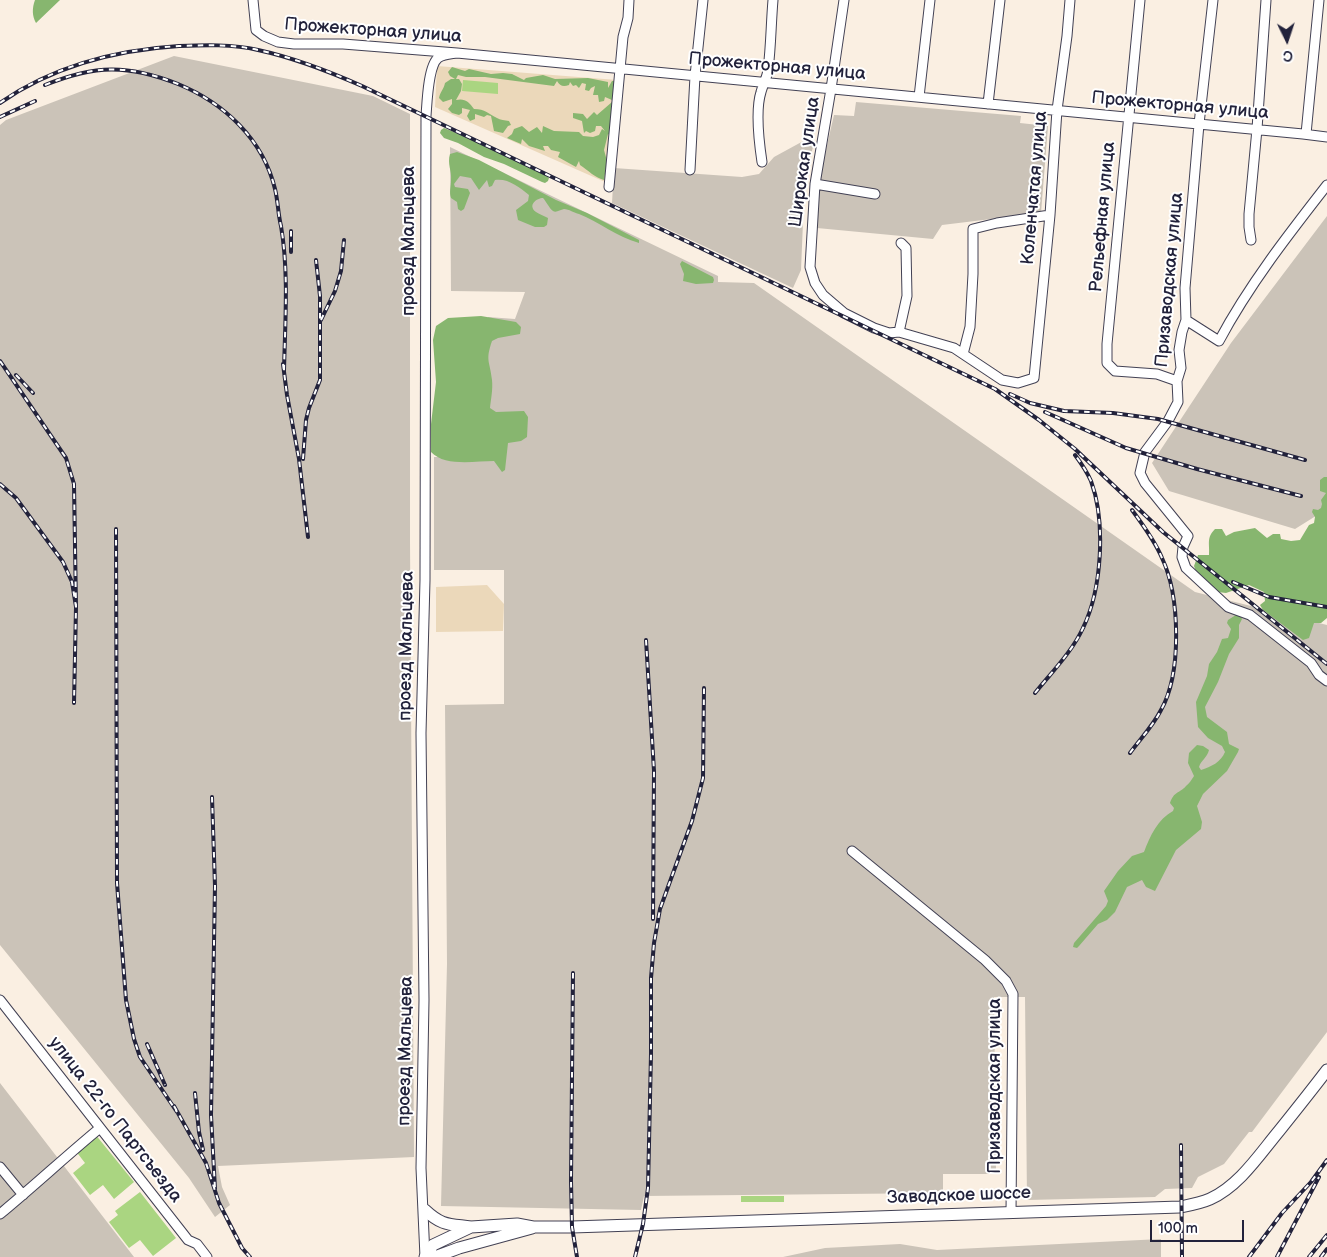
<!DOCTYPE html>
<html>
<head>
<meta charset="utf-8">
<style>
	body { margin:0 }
	#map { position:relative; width:1327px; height:1257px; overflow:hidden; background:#faefe2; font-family:"Balsamiq Sans",sans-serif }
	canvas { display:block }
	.north { position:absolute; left:1262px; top:15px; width:50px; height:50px; -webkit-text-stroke:4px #fff; paint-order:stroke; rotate:176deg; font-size:14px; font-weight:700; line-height:20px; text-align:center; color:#22223b }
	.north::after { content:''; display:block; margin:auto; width:18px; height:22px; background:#22223b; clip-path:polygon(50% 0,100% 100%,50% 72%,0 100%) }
	.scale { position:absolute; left:1150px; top:1220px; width:94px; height:22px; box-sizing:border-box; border:2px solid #22223b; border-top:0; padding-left:6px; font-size:15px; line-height:18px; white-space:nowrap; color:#22223b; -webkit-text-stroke:4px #fff; paint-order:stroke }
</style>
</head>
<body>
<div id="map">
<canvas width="1327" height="1257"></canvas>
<div class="north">С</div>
<div class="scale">100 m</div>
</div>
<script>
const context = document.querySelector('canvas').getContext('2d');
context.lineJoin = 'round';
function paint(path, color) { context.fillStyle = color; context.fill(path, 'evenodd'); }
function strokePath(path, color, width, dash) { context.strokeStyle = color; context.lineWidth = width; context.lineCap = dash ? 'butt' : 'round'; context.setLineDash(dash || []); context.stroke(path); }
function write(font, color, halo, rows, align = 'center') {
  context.font = font + ' "Balsamiq Sans",sans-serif'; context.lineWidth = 4; context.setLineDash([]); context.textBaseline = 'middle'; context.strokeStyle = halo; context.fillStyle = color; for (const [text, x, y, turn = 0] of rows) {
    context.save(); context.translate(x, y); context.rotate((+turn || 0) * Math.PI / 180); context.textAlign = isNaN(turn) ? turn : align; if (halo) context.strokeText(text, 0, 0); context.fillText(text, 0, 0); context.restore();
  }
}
const built = new Path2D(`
	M437 66 617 80 605 182 435 107Z
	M487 585 504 604 503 631 436 632V587Z`);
const industrial = new Path2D(`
	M174 56 373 96 410 114V542L414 1157 218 1166 222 1187 230 1205 215 1217 189 1178 0 945V125L6 120Z
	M856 102 1021 116 1020 123 1048 126 1041 213 942 225 933 239 817 228 820 175 834 115 854 116Z
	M807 139 814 144 805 174 801 270 793 288 612 203 614 168 742 177 759 174 774 157Z
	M450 147 718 276V282L754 283 1195 592 1327 625V1032L1252 1132H1249L1224 1164 1198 1177 1192 1188 1165 1189 1155 1197 1027 1200 1025 997H994L996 1174H943V1193L644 1196 641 1210 441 1206 447 964 445 705 504 704V570H434V457H488V317L515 319 525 292 451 291Z
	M1327 216V509L1295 529 1169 491 1152 463 1231 343Z
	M0 1083 134 1257H0Z
	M1161 1239V1257H783L825 1248 900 1244 937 1250Z`);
const green = new Path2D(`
	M463 80 498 83V94L462 91Z
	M95 1134 134 1182 114 1199 103 1185 90 1195 73 1173 85 1163 75 1150Z
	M140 1192 176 1238 153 1256 140 1240 129 1248 109 1222 118 1215 115 1211Z
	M741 1196H784V1202H741Z`);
const forest = new Path2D(`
	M35 0H60L36 23C32 16 32 8 35 0Z
	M452 67 465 71 469 69 491 74 503 73 512 74 524 80 526 78 543 75 555 79 588 78 608 82V88L612 81H617L611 136 608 134 604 150 607 161 604 180C594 177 589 171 580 165L579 161 576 167 558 157 560 152 551 150 548 146H543L545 151 529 146 522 139 521 144 507 138 512 134 514 129 522 126 529 132 537 127 542 133 543 126 554 131 579 132 583 136 593 137 599 135 602 129 605 131 601 126H596L595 131 590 133 586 131 584 133 582 121 573 118V113L583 114 587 119 594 112 597 115 612 102V100L605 97 604 101 599 102 598 95H593L595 86 591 88 589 91 585 90 586 84 582 83 579 88 576 85 573 86 570 82 569 85C563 87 560 86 557 81L554 86 485 77H466L458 75 456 79H459L462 84 461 91 456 100C465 98 469 102 474 109 485 109 489 114 497 118 500 120 505 120 509 121L511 125 508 126 503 133 494 131 491 116 487 115 484 117 475 114V119L470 121 467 116 470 110 462 108V113L459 115 452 113 448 109 452 104V99L443 102 439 98C440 92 444 89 445 83L451 79H455L450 76 448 72Z
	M444 128C466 136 487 147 508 157 520 163 541 167 549 178L548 181 545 183 542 182 504 164 484 157 458 143 444 138 440 133 441 130Z
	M457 152 479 160 556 200 587 213 639 240V243C617 237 599 222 579 214 574 213 569 209 564 209 560 210 556 213 553 211 549 208 546 201 543 198 537 198 527 205 536 212 539 214 544 216 548 218L547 225 544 227H535L518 220 516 210 528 201 529 195C519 187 508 178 495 180L492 186 489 187 487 180 479 190 471 178 460 176 454 184 455 187 468 189 470 193 464 209 461 211 458 209 457 202 451 198C449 192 451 187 451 180 452 171 447 164 450 154Z
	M682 261 713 277 714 280 713 283 696 284 683 281 684 274 680 264Z
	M481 316 516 322 521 327 520 334 498 338 492 341C485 361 490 361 492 380 493 389 491 399 490 408L496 412 524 411 528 417 527 437 521 441 508 443 505 470 502 472 494 461C475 461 445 467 431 452V424L436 382 433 340 436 326 448 318Z
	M1324 477H1327V618L1321 623H1314L1309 638 1303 640 1263 610 1260 605 1265 601 1264 592 1249 585 1226 593 1218 592 1197 574 1194 566 1198 555H1209C1210 544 1206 538 1215 529H1222L1226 536 1234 532 1255 528 1267 538 1273 534H1280L1281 539 1291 541 1300 540 1309 525 1314 523 1315 517 1312 512 1313 509 1318 510 1321 508 1322 504 1321 500 1326 493 1320 491V480Z
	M1239 613 1242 619 1239 625V638L1229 654 1218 682 1205 707 1207 717 1227 732 1229 744 1239 749 1238 752 1227 771 1203 794 1197 806 1202 822 1201 829 1176 850 1155 891 1146 887 1142 880 1127 887 1115 912 1107 920 1098 924 1079 946 1077 948 1073 947 1074 943 1106 906 1108 901 1104 891 1118 871 1132 856 1144 852C1150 836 1158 819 1173 811L1174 808 1170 803C1174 791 1179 794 1186 786 1189 784 1192 779 1194 776L1188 763 1189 753 1197 745 1203 746 1209 750C1207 758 1201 760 1199 767L1201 770C1211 767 1221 762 1225 752L1222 746 1208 738 1198 727 1196 702 1207 676 1209 664 1217 652 1222 639 1228 638 1231 629 1227 623 1228 620Z`);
const minor = new Path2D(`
	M253 0 256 30 264 36 278 42 294 44H343L457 53 1303 134 1327 137
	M844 0 831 89 815 184 810 267 815 283 823 295 844 313 874 328 889 333 899 332 954 348 1002 380 1018 383 1034 378 1050 215 1057 110 1067 36 1070 0
	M1140 0 1107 344V363L1115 371 1157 374 1177 381
	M1213 0 1199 124 1185 288 1186 320 1182 332 1179 350 1181 368 1177 381 1178 402 1168 421 1145 452 1140 473 1145 483 1188 536 1183 547 1182 557 1186 568 1228 607 1250 615 1311 663 1319 675 1327 681
	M919 97 930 0
	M988 104 1000 0
	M1306 134 1319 0
	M762 162C759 142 755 111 761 92 763 84 767 78 768 70 771 47 771 23 773 0
	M690 170 695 76 703 0
	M815 184 875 194
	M609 187 623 37 628 18 629 0
	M1251 240 1249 227V214L1257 129 1266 0
	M1186 320 1219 341C1249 285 1288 235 1327 185
	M899 332 907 296 906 248 901 243
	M963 354 970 327 973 274V229L997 223 1050 215
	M852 851 985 960 1006 981 1013 994 1011 1213
	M0 1000 188 1240 197 1244 207 1257
	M0 1167 23 1195
	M0 1214C34 1186 66 1156 100 1128
	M425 1257 421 1168 424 1000 421 733 425 580 426 116C427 104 428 66 438 58 443 54 451 54 457 53`);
const major = new Path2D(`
	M425 1210C442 1226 449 1224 471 1227
	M425 1257 433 1245 471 1227 517 1224 533 1227H572L1180 1207C1190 1205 1201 1203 1210 1199 1239 1186 1259 1155 1279 1131 1295 1111 1311 1091 1327 1070
	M435 1257 459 1248 532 1228`);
const rail = new Path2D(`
	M45 85C95 65 127 64 178 84 224 103 263 139 275 189 278 201 278 214 281 226 289 273 285 323 284 371
	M0 103C53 66 115 50 179 46 205 45 232 44 258 50 295 58 328 71 362 86L995 389 1039 420 1075 449 1163 532 1327 664
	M0 117 35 101
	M291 231V252
	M321 320 335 291 341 271 344 240
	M0 361 66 458 74 484 76 607
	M283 364 287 395 299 459 308 537
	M16 375 33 393
	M1010 394 1030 403 1064 411 1113 413 1158 419 1305 460
	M1045 412 1126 448 1197 469 1301 496
	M303 459 306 420 309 408 320 380V296L316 260
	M0 484 16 498 63 562 72 582 76 607 74 703
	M116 529 117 883 126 1000 134 1039 140 1057 177 1112
	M1233 582 1269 597 1327 607
	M646 640 654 771 653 919
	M1035 693C1051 673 1072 652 1083 628 1102 589 1106 522 1091 481 1087 472 1081 463 1075 455
	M1130 753C1140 739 1153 726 1161 710 1182 673 1180 596 1162 558 1155 541 1143 525 1132 510
	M212 797 215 886 211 1115 215 1189
	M573 973 571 1181 572 1227 577 1257
	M147 1044 165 1085
	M195 1093 199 1132 203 1150
	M174 1106 206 1163 219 1203 242 1248 250 1257
	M1181 1145 1182 1257
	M635 1257 643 1224 648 1188 651 1054V978L654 943 660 909 692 821 703 778 704 688
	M1249 1257 1282 1213 1311 1182 1327 1160
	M1277 1257 1319 1177
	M1309 1257 1327 1235
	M1321 1257 1327 1249`);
const streetNames = [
	["Прожекторная улица",373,31,4],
	["Прожекторная улица",777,67,5],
	["Прожекторная улица",1180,106,5],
	["Широкая улица",805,162,-82],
	["Коленчатая улица",1035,188,-85],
	["Рельефная улица",1103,217,-85],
	["проезд Мальцева",409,241,-90],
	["Призаводская улица",1170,280,-85],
	["проезд Мальцева",407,646,-89],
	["проезд Мальцева",406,1051,-89],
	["Призаводская улица",995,1086,-90],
	["улица 22-го Партсъезда",115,1120,52],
	["Заводское шоссе",959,1196,-2]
];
paint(built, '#ebd8ba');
paint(industrial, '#cbc3b8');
paint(green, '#aad581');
paint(forest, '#87b66f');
strokePath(minor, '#424154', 11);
strokePath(major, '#424154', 13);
strokePath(minor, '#fff', 9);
strokePath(major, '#fff', 11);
strokePath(rail, '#22223b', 4);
strokePath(rail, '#fff', 2, [5.5]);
write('18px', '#22223b', '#fff', streetNames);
</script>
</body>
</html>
